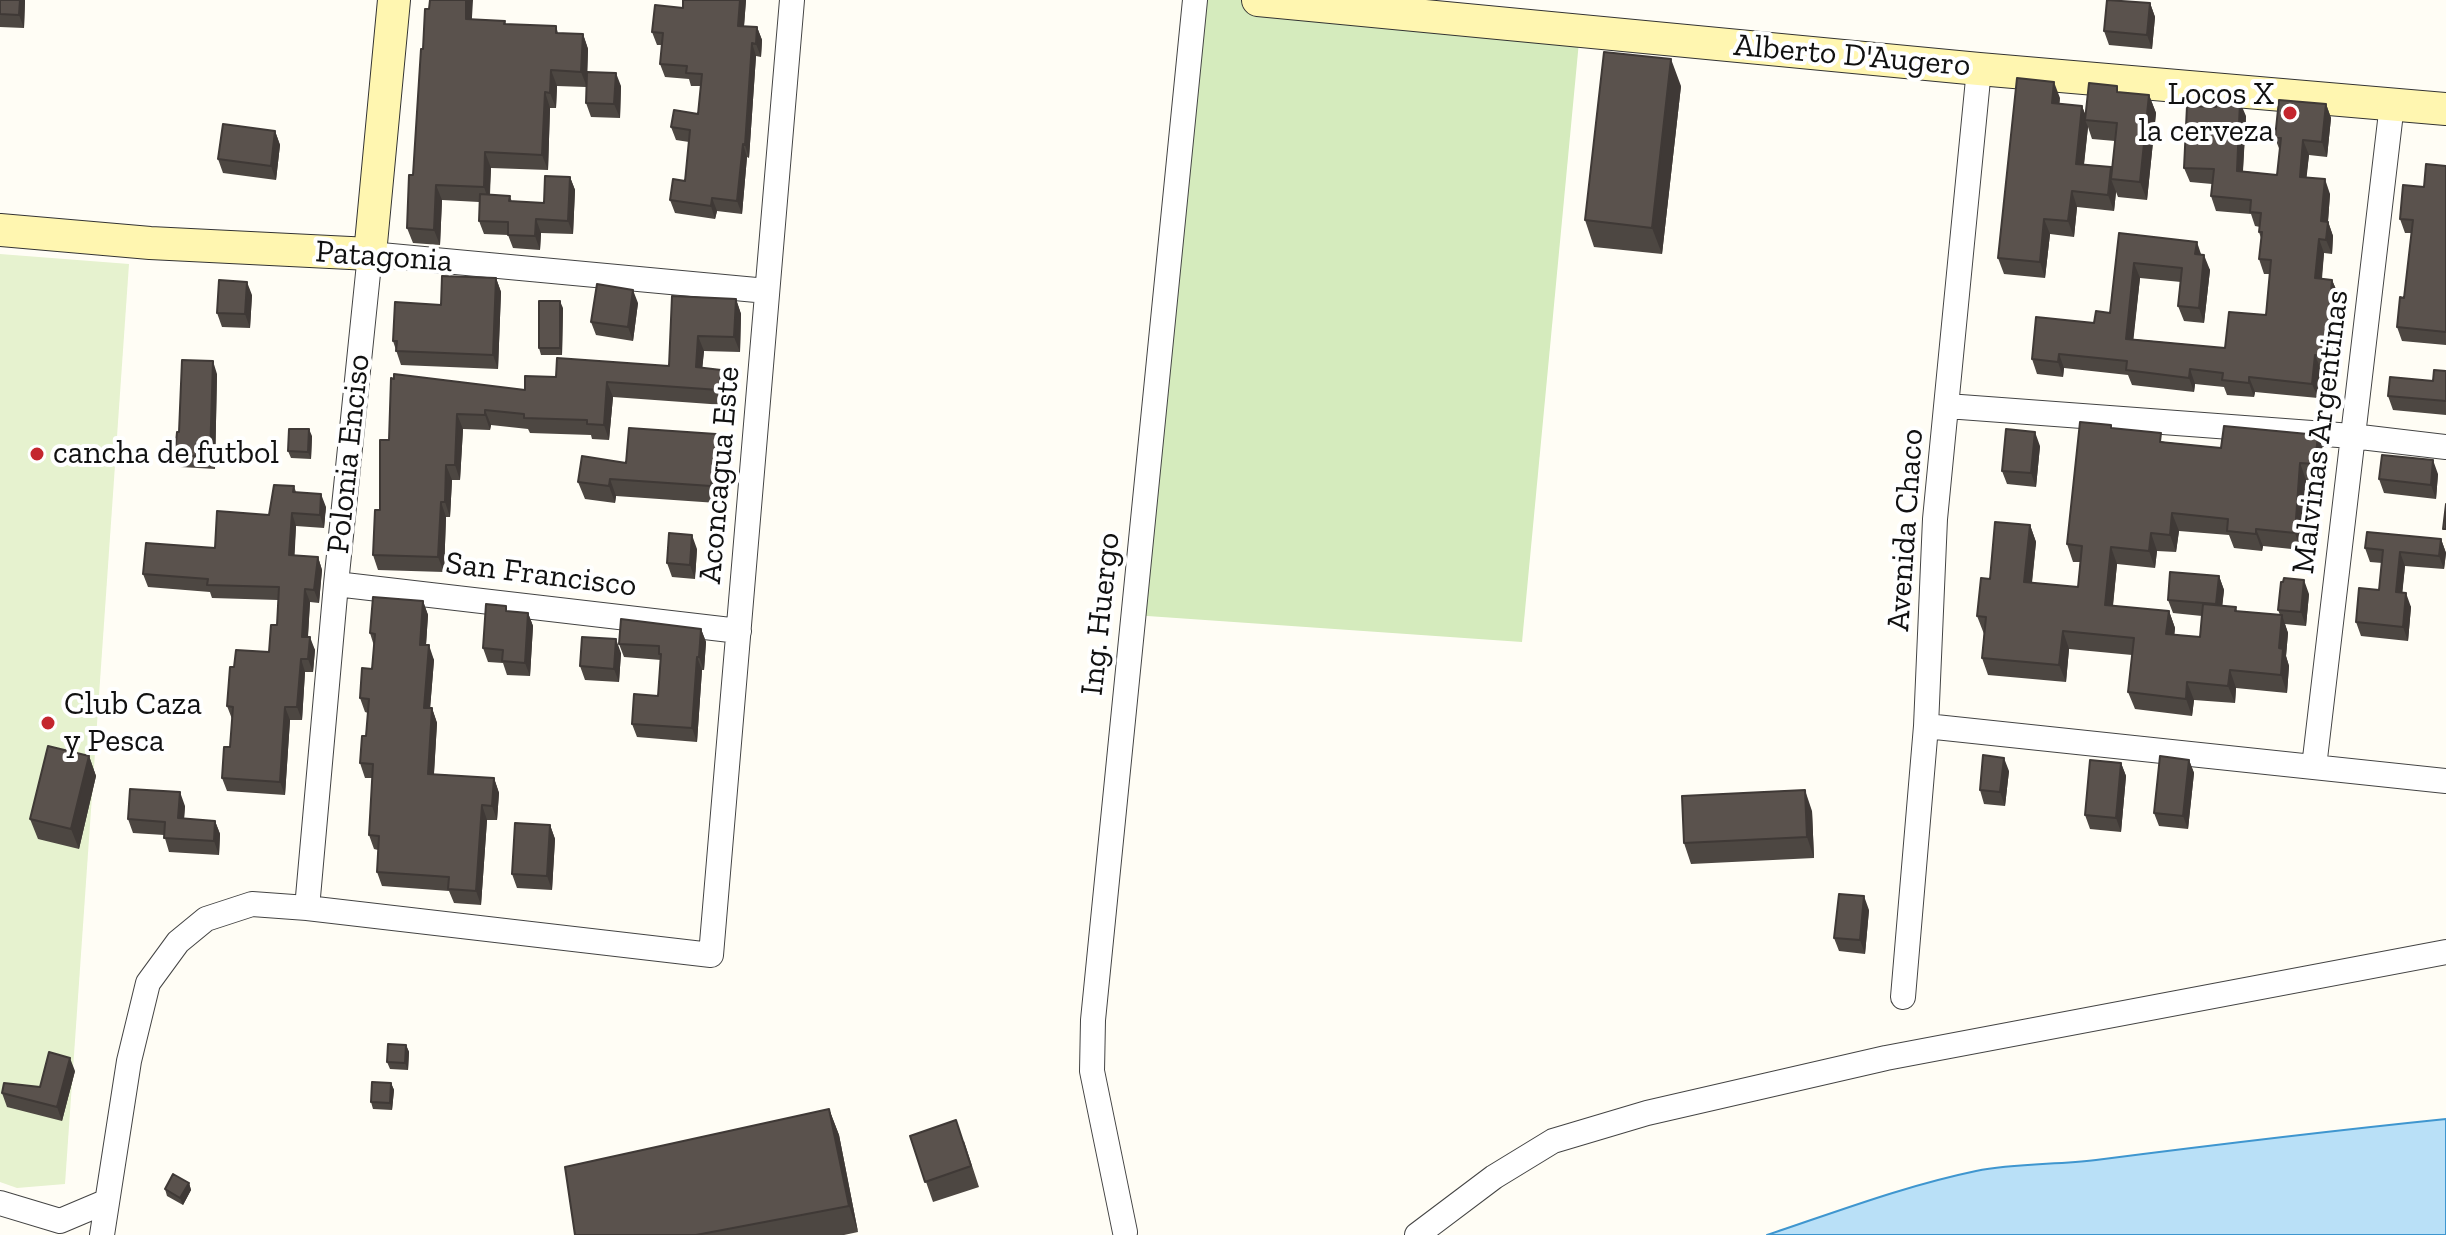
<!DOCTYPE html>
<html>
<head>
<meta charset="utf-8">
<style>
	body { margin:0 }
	canvas { display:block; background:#fffdf5 }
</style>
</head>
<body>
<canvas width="2446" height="1235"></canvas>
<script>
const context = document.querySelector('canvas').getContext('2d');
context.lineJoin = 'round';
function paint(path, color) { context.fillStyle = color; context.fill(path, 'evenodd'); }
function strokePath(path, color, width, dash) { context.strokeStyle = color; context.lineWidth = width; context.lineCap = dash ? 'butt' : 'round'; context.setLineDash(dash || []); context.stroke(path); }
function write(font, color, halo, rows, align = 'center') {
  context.font = font + ' "Zilla Slab",serif'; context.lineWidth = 8; context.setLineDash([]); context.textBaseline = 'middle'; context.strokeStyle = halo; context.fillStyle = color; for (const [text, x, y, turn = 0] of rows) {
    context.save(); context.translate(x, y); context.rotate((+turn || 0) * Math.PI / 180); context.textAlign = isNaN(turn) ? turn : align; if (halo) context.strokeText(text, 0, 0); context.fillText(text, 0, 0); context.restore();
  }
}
const green = new Path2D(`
	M1195 0H1258L1580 31 1522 642 1133 615Z`);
const pitch = new Path2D(`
	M0 254 129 264 65 1184 17 1188 0 1182Z`);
const water = new Path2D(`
	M2446 1119V1235H1767C1836 1212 1904 1186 1976 1171 2015 1163 2056 1165 2096 1160 2213 1145 2329 1131 2446 1119Z`);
const street = new Path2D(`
	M1947 406 2352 436 2446 447
	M336 584 739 631
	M1926 726 2446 781
	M2314 767 2392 104
	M307 908 336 584 370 254 767 291
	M1903 997 1926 726 1935 519 1979 69
	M0 1203 60 1221 105 1202
	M1125 1232 1092 1071 1093 1020 1195 0
	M102 1235 129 1061 148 983 178 942 206 919 252 904 307 908 711 955 792 0
	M1417 1235 1494 1177 1553 1141 1647 1113 1886 1058 2446 952`);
const secondary = new Path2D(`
	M1258 0 1979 69 2446 109
	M0 230 150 243 370 254 394 0`);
const wall = new Path2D(`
	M0 0H25L24 28 0 27Z
	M683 0H746L744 26 757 27 762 40 761 57 756 56 749 158 747 157 742 214 717 211 715 219 675 213 670 200 685 181 689 142 676 140 671 127 698 114 701 86H691L689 79 665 77 660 64 662 45H657L652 32 683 8Z
	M2150 3 2155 17 2152 49 2109 45 2104 31Z
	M429 9 472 19 505 21 506 24 556 26 558 33 583 34 588 49 587 72 621 86 620 118 591 117 586 103V87L557 86 556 108H550L548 170 491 168 490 195 510 196 512 202 544 203 570 177 575 190 573 234 541 233 540 250 513 248 508 235 484 234 479 221V202L442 200 440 245 413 243 407 228 413 175 423 49Z
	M1681 86 1662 254 1594 247 1585 220Z
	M2120 92 2149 95 2156 113 2147 200 2118 197 2116 192 2114 211 2077 207 2074 237 2050 234 2045 278 2004 274 1998 258 2060 98 2059 104 2082 106 2086 116ZM2088 127 2092 139 2115 141 2112 170 2111 167 2084 165Z
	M2326 104 2331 118 2327 157 2309 155 2306 178 2330 194 2328 221 2333 236 2332 254 2324 253 2322 279 2332 280 2338 294 2331 371 2321 370 2318 398 2255 392 2254 397 2227 395 2224 387 2195 384 2194 392 2132 385 2128 375 2064 368 2063 377 2037 374 2032 359 2110 313 2119 233 2201 255 2210 270 2204 323 2184 321 2178 306 2181 282 2140 278 2133 339 2225 348 2266 315 2270 274H2264L2259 259 2261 238 2259 232 2260 227 2255 226 2251 214 2216 211 2211 196 2212 184 2190 182 2184 168 2246 116 2243 171 2277 175 2280 151 2275 138Z
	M275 131 280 145 276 180 223 173 218 159Z
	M2446 166V345L2402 341 2397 327 2404 298 2412 233H2405L2400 219 2424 187Z
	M496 278 501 292 498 369 401 365 393 341Z
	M252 295 250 328 222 327 217 313Z
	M736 299 741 314 740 352 704 351 702 368 721 370 727 385 724 405 613 397 609 440 592 439 591 435 530 433 528 429 491 425 490 430 463 429 460 480H452L450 517H446L444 572 378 570 373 555 389 440 391 378 525 390 556 377 669 366Z
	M638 303 633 341 596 335 591 322Z
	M563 308 562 355H541L539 348Z
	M2446 371V415L2393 410 2388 396 2433 381Z
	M217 374 215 469 180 467 175 454 179 432Z
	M2111 425 2112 428 2165 442 2221 448 2324 452 2321 482 2306 480 2301 550 2263 546 2262 551 2234 548 2229 535 2179 531 2176 552 2157 551 2155 568 2117 564 2113 606 2169 611 2175 628 2174 635 2200 637 2202 616 2173 613 2168 600 2219 576 2224 590 2222 606 2236 607 2237 611 2280 615 2278 610 2309 594 2306 626 2285 624 2288 633 2286 656 2289 666 2287 693 2236 688 2235 703 2194 700 2192 716 2135 709 2128 692 2132 655 2069 649 2066 682 1988 675 1982 658 1984 634 1977 616 1990 579 2030 525 2036 542 2032 583 2078 587 2080 562H2073L2067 544Z
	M312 436 311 459 291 458 288 451Z
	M2040 446 2036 487 2007 484 2002 471Z
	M722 451 717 503 616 496 615 503 585 499 578 482 626 463Z
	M2438 474 2436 499 2384 493 2379 479Z
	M294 486 296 492 326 507 324 528 296 526 294 555 318 557 322 570 319 603 310 602 308 637 315 650 313 672H305L302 720H290L285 795 227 791 222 778 230 747 232 719 227 706 234 667 269 652 277 625 278 600 212 598 210 592 148 587 143 574 215 548 269 515Z
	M2441 539 2446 553 2444 569 2405 566 2402 593 2411 607 2408 641 2361 636 2356 622 2379 590 2382 563 2370 562 2365 548Z
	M697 549 695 579 672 577 667 563Z
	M423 601 428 615 426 645 434 660 430 708H432L437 723 434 774 494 778 499 793 497 820H487L481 905 454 903 449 891 382 886 377 872 378 850 374 849 369 835 372 778H365L360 763 366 736 368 713 365 712 360 698 372 669 374 646 370 633Z
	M508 611 528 613 533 626 530 676 507 675 503 663 488 662 483 648Z
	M701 629 706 642 704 670H702L697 742 637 737 632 724 658 696 661 660 624 657 619 644Z
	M621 653 619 682 585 680 580 666Z
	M89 756 96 776 79 849 38 839 30 819Z
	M2189 760 2194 773 2188 829 2159 826 2154 813Z
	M2121 763 2126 776 2121 832 2090 829 2085 815Z
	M2009 771 2005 806 1984 804 1980 790Z
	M185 806 184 819 215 821 220 834 219 855 169 852 164 835 133 833 128 819Z
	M1812 811 1814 858 1691 864 1684 843Z
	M550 825 555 839 552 890 517 888 512 874Z
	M1869 910 1865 954 1839 951 1834 938Z
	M406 1045 409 1052 408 1070 390 1069 387 1062Z
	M75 1071 62 1121 7 1107 2 1093 40 1087Z
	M391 1083 394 1090 392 1110 373 1109 371 1102Z
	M829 1109 839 1135 858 1232 844 1235H575Z
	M910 1136 964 1141 979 1187 933 1202Z
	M189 1183 191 1190 183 1205 167 1196 165 1189Z`);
const shadedWall = new Path2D(`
	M20 0H25L24 28 19 15Z
	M466 0H473L471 34 466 19Z
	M740 0H746L743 39 738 26Z
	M2150 3 2155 17 2152 49 2147 35Z
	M757 27 762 40 761 57 756 44Z
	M583 34 588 49 587 87 581 72Z
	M752 43 756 56 749 158 745 145Z
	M1671 59 1681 86 1662 254 1652 228Z
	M551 70 557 86 556 108 550 93Z
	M616 73 621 86 620 118 614 104Z
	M2054 82 2060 98 2058 119 2052 103Z
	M545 92 550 108 548 170 542 155Z
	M2149 95 2156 113 2147 200 2140 182Z
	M2240 102 2246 116 2242 185 2237 171Z
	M2326 104 2331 118 2327 157 2322 142Z
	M2082 106 2087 120H2085L2088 127 2082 180 2076 164Z
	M275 131 280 145 276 180 271 166Z
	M2303 140 2309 155 2305 192 2300 177Z
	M743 144 747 157 742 214 737 201Z
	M485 152 491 168 489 202 484 187Z
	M2111 167 2115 179H2111L2116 192 2114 211 2108 195Z
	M570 177 575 190 573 234 568 221Z
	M2325 179 2330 194 2327 235 2321 221Z
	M436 185 442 200 440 245 434 230Z
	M2072 191 2077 207 2074 237 2068 221Z
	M712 198 717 211 715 219 711 206Z
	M536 219 541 233 540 250 535 236Z
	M2044 219 2050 234 2045 278 2040 262Z
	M2328 222 2333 236 2332 254 2326 240Z
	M2319 239 2324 253 2320 293 2315 278Z
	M2197 242 2202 257 2195 254Z
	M2204 255 2210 270 2204 323 2199 308Z
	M2134 263 2140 278 2132 353 2126 339Z
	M496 278 501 292 498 369 493 355Z
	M2332 280 2338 294 2331 371 2325 356Z
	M247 282 252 295 250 328 245 314Z
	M633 290 638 303 633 341 628 327Z
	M736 299 741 314 740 352 734 337Z
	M560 301 563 308 562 355 560 348Z
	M698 336 704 351 701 382 696 367Z
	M2059 354 2064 368 2063 377 2058 362Z
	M2315 355 2321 370 2318 398 2312 384Z
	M213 361 217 374 215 469 210 457Z
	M2190 369 2195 384 2194 392 2189 378Z
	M721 370 727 385 724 405 719 390Z
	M2249 377 2255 392 2254 397 2249 383Z
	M607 382 613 397 609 440 604 425Z
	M485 410 491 425 490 430 485 415Z
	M457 414 463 429 460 480 455 465Z
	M309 429 312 436 311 459 308 452Z
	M2035 432 2040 446 2036 487 2031 473Z
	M716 434 722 451 717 503 711 486Z
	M2318 435 2324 452 2321 482 2315 464Z
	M2433 460 2438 474 2436 499 2431 485Z
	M2300 463 2306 480 2301 550 2295 533Z
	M446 465 452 480 450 517 445 502Z
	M610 479 616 496 615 503 609 486Z
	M321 494 326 507 324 528 320 515Z
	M441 502 446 517 444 572 438 557Z
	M292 513 296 526 294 568 289 555Z
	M2172 513 2179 531 2176 552 2170 535Z
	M2030 525 2036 542 2030 599 2024 582Z
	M2256 529 2263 546 2262 551 2256 534Z
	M2151 533 2157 551 2155 568 2149 551Z
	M692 535 697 549 695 579 690 565Z
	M2441 539 2446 553 2444 569 2439 556Z
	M2111 547 2117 564 2111 623 2105 605Z
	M2400 552 2405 566 2401 606 2396 592Z
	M318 557 322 570 319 603 314 590Z
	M2219 576 2224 590 2221 618 2216 604Z
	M2304 580 2309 594 2306 626 2301 612Z
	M305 589 310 602 307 650 302 637Z
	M2406 593 2411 607 2408 641 2403 627Z
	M423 601 428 615 425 659 420 645Z
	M2169 611 2175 628 2173 651 2166 634Z
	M528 613 533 626 530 676 525 663Z
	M2282 615 2288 633 2286 656 2289 666 2287 693 2281 675 2279 648Z
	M701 629 706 642 704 670 699 657Z
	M2063 631 2069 649 2066 682 2059 665Z
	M310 637 315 650 313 672 308 659Z
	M616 639 621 653 619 682 614 669Z
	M429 645 434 660 429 722 424 708Z
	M697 657 702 670 697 742 692 728Z
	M301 659 305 672 302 720 297 707Z
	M2230 670 2236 688 2235 703 2228 686Z
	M2187 682 2194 700 2192 716 2186 699Z
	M285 707 290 720 285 795 280 782Z
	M432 708 437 723 433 788 428 774Z
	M89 756 96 776 79 849 71 829Z
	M2004 758 2009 771 2005 806 2000 792Z
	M2189 760 2194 773 2188 829 2183 816Z
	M2121 763 2126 776 2121 832 2116 818Z
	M494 778 499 793 497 820 492 806Z
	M1805 790 1812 811 1814 858 1807 837Z
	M180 792 185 806 183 832 178 818Z
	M482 805 487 820 481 905 476 891Z
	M215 821 220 834 219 855 214 841Z
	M550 825 555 839 552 890 547 876Z
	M1864 896 1869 910 1865 954 1860 940Z
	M406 1045 409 1052 408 1070 405 1063Z
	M70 1058 75 1071 62 1121 57 1107Z
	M391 1083 394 1090 392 1110 390 1103Z
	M829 1109 839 1135 858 1232 849 1206Z
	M189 1183 191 1190 183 1205 180 1198Z`);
const building = new Path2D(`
	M0 0H20L19 15 0 14Z
	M430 0H466V19L505 21 504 24 556 26V33L583 34 581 72 551 70 550 93 545 92 542 155 485 152 484 187 436 185 434 230 407 228 409 175H413L421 49H423L425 9H429Z
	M683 0H740L738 26 757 27 756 44 752 43 745 145 743 144 737 201 712 198 711 206 670 200 673 179 685 181 690 130 671 127 674 110 698 114 702 74 686 73 687 66 660 64 663 33 652 32 655 5 683 8Z
	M2107 0 2150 3 2147 35 2104 31Z
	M1604 52 1671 59 1652 228 1585 220Z
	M587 72 616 73 614 104 586 103Z
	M2017 78 2054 82 2052 103 2082 106 2076 164 2111 167 2108 195 2072 191 2068 221 2044 219 2040 262 1998 258Z
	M2089 83 2117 86V92L2149 95 2140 182 2111 179 2117 123 2085 120Z
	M2279 100 2326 104 2322 142 2303 140 2300 177 2325 179 2321 221 2328 222 2326 240 2319 239 2315 278 2332 280 2325 356 2315 355 2312 384 2249 377V383L2222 380 2223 373 2190 369 2189 378 2126 370 2127 361 2059 354 2058 362 2032 359 2036 317 2094 323 2096 311 2110 313 2119 233 2197 242 2195 254 2204 255 2199 308 2178 306 2182 268 2134 263 2126 339 2225 348 2229 312 2266 315 2271 260 2259 259 2262 232H2259L2261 213 2250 212 2251 200 2211 196 2214 169 2184 168 2187 106 2216 107V101L2240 102 2237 171 2277 175 2281 138H2275Z
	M223 124 275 131 271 166 218 159Z
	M2426 164 2446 166V332L2397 327 2400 297 2404 298 2413 220 2400 219 2403 185 2424 187Z
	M545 176 570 177 568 221 536 219 535 236 508 235V222L479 221 480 194 510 196 509 201 544 203Z
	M442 276 496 278 493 355 396 351 397 341H393L395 302 441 305Z
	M219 280 247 282 245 314 217 313Z
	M597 284 633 290 628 327 591 322Z
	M672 296 736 299 734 337 698 336 696 367 721 370 719 390 607 382 604 425 587 424V420L524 418V414L485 410V415L457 414 455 465H446L445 502H441L438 557 373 555 375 510H380V440H389L391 378 394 379V374L525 390V376L556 377 557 358 669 366Z
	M539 301H560V348H539Z
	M182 360 213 361 210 457 175 454 177 432H179Z
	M2434 370 2446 371V401L2388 396 2390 377 2433 381Z
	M2080 422 2111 425V428L2161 433 2160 442 2221 448 2224 426 2318 435 2315 464 2300 463 2295 533 2256 529V534L2227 531 2228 519 2172 513 2170 535 2151 533 2149 551 2111 547 2105 605 2169 611 2166 634 2200 637 2203 604 2236 607 2235 611 2282 615 2279 648 2283 649 2281 675 2230 670 2228 686 2187 682 2186 699 2128 692 2134 638 2063 631 2059 665 1982 658 1986 617 1977 616 1981 578 1990 579 1995 522 2030 525 2024 582 2078 587 2082 546 2067 544Z
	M629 428 716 434 711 486 610 479 609 486 578 482 582 456 626 463Z
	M289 429H309L308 452 288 451Z
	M2006 429 2035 432 2031 473 2002 471Z
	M2382 455 2433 460 2431 485 2379 479Z
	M274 485 294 486 293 492 321 494 320 515 292 513 289 555 318 557 314 590 305 589 302 637H310L308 659H301L297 707H285L280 782 222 778 224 747H230L233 707 227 706 230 667H234L236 650 269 652 271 625H277L279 587 207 585 208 579 143 574 146 543 215 548 217 511 269 515Z
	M2446 504V529H2443Z
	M2367 532 2441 539 2439 556 2400 552 2396 592 2406 593 2403 627 2356 622 2359 588 2379 590 2383 550 2365 548Z
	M669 533 692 535 690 565 667 563Z
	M2170 572 2219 576 2216 604 2168 600Z
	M2284 578 2304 580 2301 612 2278 610 2281 582H2283Z
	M373 597 423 601 420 645H429L424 708H432L428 774 494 778 492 806 482 805 476 891 448 889 449 877 377 872 379 836 369 835 373 764 360 763 362 736H366L369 699 360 698 362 668 372 669 375 634 370 633Z
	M486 604 506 606V611L528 613 525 663 502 661 503 650 483 648Z
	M621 619 701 629 699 657H697L692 728 632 724 634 694 658 696 661 654H659V646L619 644Z
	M582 637 616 639 614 669 580 666Z
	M48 746 89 756 71 829 30 819Z
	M1983 755 2004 758 2000 792 1980 790Z
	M2160 756 2189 760 2183 816 2154 813Z
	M2090 760 2121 763 2116 818 2085 815Z
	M130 789 180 792 178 818 215 821 214 841 164 838 165 822 128 819Z
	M1805 790 1807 837 1684 843 1682 796Z
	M515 823 550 825 547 876 512 874Z
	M1839 894 1864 896 1860 940 1834 938Z
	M388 1044 406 1045 405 1063 387 1062Z
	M49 1052 70 1058 57 1107 2 1093 4 1083 40 1087Z
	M372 1082 391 1083 390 1103 371 1102Z
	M829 1109 849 1206 696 1235H575L565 1167Z
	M956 1120 971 1166 925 1182 910 1136Z
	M173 1174 189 1183 180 1198 165 1189Z`);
const markers = [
	[2290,113,8,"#c4262e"],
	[37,454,8,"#c4262e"],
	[48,723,8,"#c4262e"]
];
const streetNames = [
	["Alberto D'Augero",1852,56,5],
	["Patagonia",384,257,4],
	["Malvinas Argentinas",2321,432,-83],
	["Polonia Enciso",349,454,-84],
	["Aconcagua Este",720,475,-85],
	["Avenida Chaco",1906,530,-86],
	["San Francisco",541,575,7],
	["Ing. Huergo",1101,614,-84]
];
const poiNames = [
	["Locos X",2274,95,"right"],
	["la cerveza",2274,132,"right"],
	["cancha de futbol",53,454],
	["Club Caza",64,705],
	["y Pesca",64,742]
];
paint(green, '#d5ebbd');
paint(pitch, '#e6f2cf');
paint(water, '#b9e0f7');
strokePath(water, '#3f96cf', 2);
strokePath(street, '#444', 26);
strokePath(secondary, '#333', 34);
strokePath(street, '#fff', 24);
strokePath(secondary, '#fff6b0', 32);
paint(wall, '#4d4742');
paint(shadedWall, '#3f3936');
paint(building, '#5a524d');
strokePath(building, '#3f3936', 2);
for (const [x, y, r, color] of markers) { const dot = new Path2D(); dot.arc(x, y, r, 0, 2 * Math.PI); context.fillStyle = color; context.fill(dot); strokePath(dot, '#fff', 3); }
write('32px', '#111', '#fff', streetNames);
write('32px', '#111', '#fff', poiNames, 'left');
</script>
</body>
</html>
